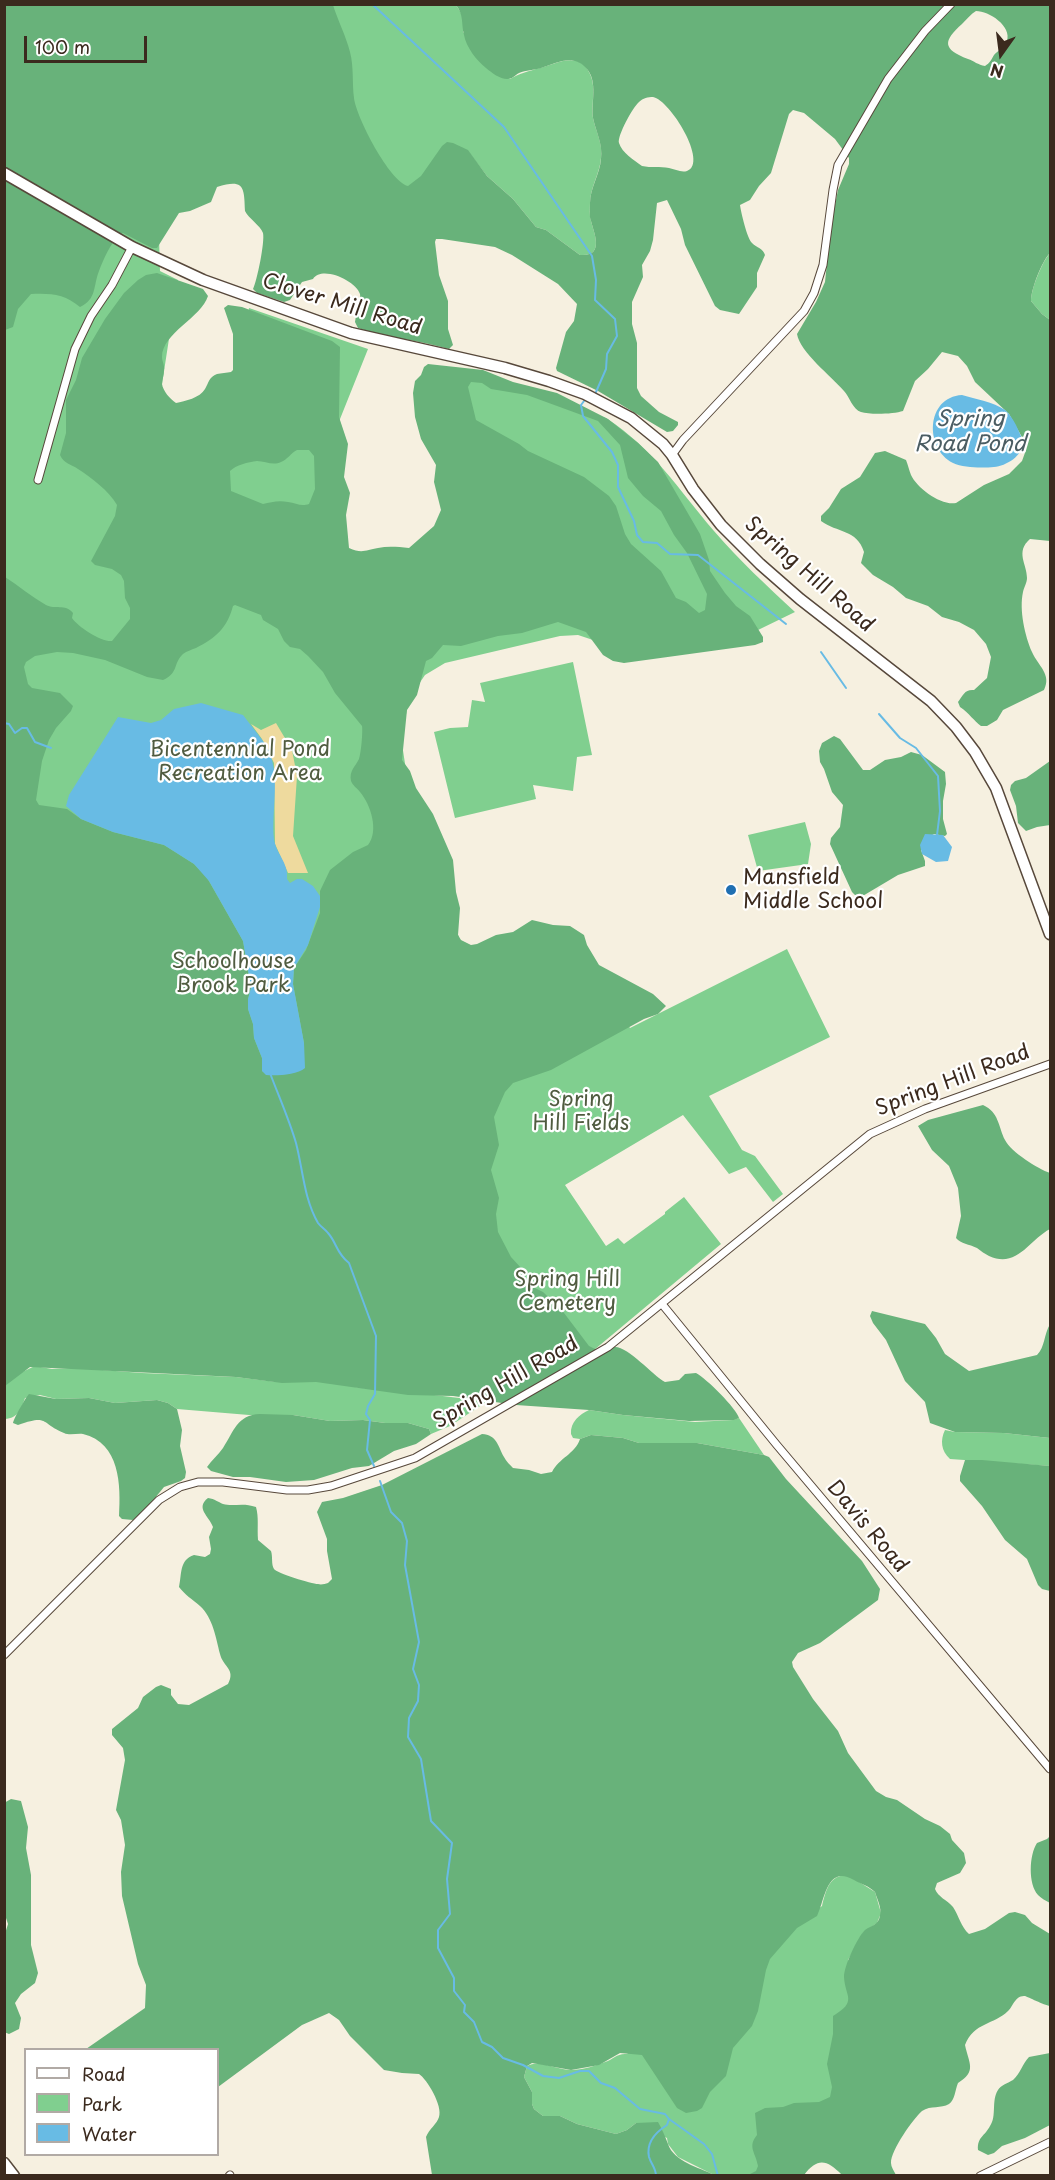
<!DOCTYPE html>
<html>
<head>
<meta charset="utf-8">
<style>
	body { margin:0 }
	#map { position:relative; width:1055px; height:2180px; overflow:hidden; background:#f6f0e0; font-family:"Playpen Sans",sans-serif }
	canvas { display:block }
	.frame { position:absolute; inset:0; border:6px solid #3b2a1e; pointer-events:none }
	.legend { position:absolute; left:24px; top:2048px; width:195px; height:108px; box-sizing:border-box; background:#fff; border:2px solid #b1aaa5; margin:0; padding:8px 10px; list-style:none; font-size:18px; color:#3b2a1e }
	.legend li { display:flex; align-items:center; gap:12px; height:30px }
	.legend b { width:30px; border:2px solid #b1aaa5 }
	.north { position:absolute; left:971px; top:24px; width:60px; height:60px; -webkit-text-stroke:4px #fff; paint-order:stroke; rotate:194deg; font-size:16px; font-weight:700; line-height:24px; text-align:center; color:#3b2a1e }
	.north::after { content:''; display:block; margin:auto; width:21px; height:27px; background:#3b2a1e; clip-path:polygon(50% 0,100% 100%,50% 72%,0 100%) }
	.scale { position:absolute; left:24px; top:36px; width:123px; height:27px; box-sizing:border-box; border:3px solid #3b2a1e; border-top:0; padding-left:8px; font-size:18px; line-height:21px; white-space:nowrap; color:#3b2a1e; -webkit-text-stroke:4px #fff; paint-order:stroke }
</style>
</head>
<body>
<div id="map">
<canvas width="1055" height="2180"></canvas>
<div class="frame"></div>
<ul class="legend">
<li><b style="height:8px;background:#fff"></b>Road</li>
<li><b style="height:16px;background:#80cf8f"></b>Park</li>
<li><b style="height:16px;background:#68bbe4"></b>Water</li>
</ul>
<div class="north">N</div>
<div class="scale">100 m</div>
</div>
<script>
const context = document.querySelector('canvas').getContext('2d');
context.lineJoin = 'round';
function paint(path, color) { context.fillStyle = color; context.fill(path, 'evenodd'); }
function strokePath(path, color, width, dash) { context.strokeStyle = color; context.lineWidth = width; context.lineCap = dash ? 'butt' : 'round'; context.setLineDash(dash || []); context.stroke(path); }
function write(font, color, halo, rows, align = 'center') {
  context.font = font + ' "Playpen Sans",sans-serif'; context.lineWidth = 4.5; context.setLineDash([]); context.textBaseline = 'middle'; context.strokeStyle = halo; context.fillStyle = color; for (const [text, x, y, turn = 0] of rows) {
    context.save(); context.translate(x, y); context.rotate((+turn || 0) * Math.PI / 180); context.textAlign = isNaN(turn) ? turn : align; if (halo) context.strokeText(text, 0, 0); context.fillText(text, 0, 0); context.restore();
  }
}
const green = new Path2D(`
	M5 5H456L463 16V32L510 79C520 73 529 71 540 68 556 64 578 51 589 72 597 86 591 103 593 118 596 132 603 144 601 158 600 173 590 188 590 203 590 209 589 215 591 221 594 233 605 257 580 255L546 230 536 227 513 199 487 176 467 150 424 227 155 104 160 271 178 280 155 430 226 461 249 308 368 349 336 429 352 628 452 633 440 367 606 418C655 450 677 488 714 531 739 560 767 586 795 612L758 630 596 641 578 635 560 636 445 663 425 675 408 700 402 744 406 770 461 944 612 1001 630 1028 787 949 830 1037 709 1096 742 1150 755 1156 783 1194 773 1202 746 1167 729 1174 683 1115 565 1185 606 1246 618 1238 624 1244 665 1214V1212L684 1197 721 1244 594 1350 355 1387C398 1393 442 1394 486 1402L450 1426 431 1434 429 1429 408 1423H385L363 1420 330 1421 293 1415H249L177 1409 168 1403 157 1400 115 1403 89 1398 56 1399 40 1395 25 1398C21 1410 18 1418 5 1419L4 1386 20 1373 35 1366 52 1369 76 1368 142 1373 236 1377 277 1382 5 1059Z
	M1050 253V320L1042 314 1031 301C1031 289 1042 262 1050 253Z
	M573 662 592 755 577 757 573 791 533 785 536 799 455 818 434 732 450 728 468 727 472 700 485 702 480 683Z
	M805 822 811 844 808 864 758 871 748 835Z
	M589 1410 623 1415 695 1422 733 1420 739 1418 764 1455 697 1443H639L623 1438 591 1435 580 1439 573 1438 571 1434C570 1422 580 1414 589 1410Z
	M945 1430 955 1432 1004 1433 1050 1438V1466L950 1459C941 1451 940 1440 945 1430Z
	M848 1875 875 1892 881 1913 877 1923 863 1933 848 1960 919 2072 769 2175H714L678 2157 668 2144 667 2138 636 2123 627 2130 616 2134 577 2124 560 2116H543L534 2109 532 2104V2092L524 2077 527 2066C541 2059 558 2071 573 2070 585 2069 595 2066 605 2062 614 2059 617 2053 627 2054L822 1906C826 1890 829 1875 848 1875Z`);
const forest = new Path2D(`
	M5 5H333C338 21 346 36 350 52 354 67 352 83 354 98 356 117 390 182 408 186L421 176 442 146 447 142 453 143 468 150 487 176 513 199 536 227 546 230 580 255C605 257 594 233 591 221 589 216 590 209 590 203 590 188 600 174 601 159 603 144 596 132 593 118 591 103 598 82 587 69 573 53 557 63 541 68 534 70 526 70 519 73 514 76 512 79 507 79 500 79 492 73 486 68 477 61 466 47 464 35 461 23 464 15 456 5H1050V253C1042 261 1031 289 1031 301L1042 314 1050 320V541L1030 539C1015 552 1027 564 1027 578 1027 583 1024 587 1023 592 1019 610 1025 636 1032 652 1038 666 1052 674 1044 690L1003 710 997 720 987 726H981C974 721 969 713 960 707L958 702C963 695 965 689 974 690L987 678 991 657 986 644 974 630 959 622 942 617 928 606 906 598 893 587 873 575 861 563 864 552C857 529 837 533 821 521V516L829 508 841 489 860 477 875 453 885 451 906 460C908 465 909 470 911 475 917 488 941 506 956 503L984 485 1009 474 1022 461 1026 450 1023 439 1009 414 975 382 967 366 958 356 942 352 928 369 915 381 903 411C894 414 870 415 861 412 853 410 849 396 844 391 831 376 800 352 797 334L816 302 825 282 831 225 838 190 849 164V158L835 139 804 113 793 110 789 114 771 173 759 186 750 200 740 205C741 212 747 238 752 243 757 248 763 248 765 255L757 273V287L739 314 720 310 715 306 685 245 681 229 667 200 657 203 653 240 650 251 642 265 643 277 632 302V324L637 343V388L641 396 659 412 678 422V425L673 431 667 432 598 391 557 371 556 368 566 332 574 321 577 304 558 284 512 255 495 247 442 239H436L435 242 439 275 448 301V329L453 345 449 349C418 340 387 338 358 328L355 322C356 312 362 305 360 294 356 281 322 265 313 279L302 282 290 300 284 302 257 293 253 289C257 281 265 242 263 233 260 225 249 219 245 211 244 188 245 178 217 187L211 202 190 211 179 213 157 248H152L123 233 120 234C110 244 104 258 99 271 93 286 97 299 80 307 65 294 50 293 31 294L18 309 13 327 5 330ZM976 11C989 11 1012 26 1007 41 1005 48 998 50 994 55 991 60 990 63 985 66 978 65 974 61 968 59 942 49 943 41 962 24 967 19 971 14 976 11ZM653 97C670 100 709 163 687 171 681 173 675 169 669 168 660 166 651 168 642 166 634 160 622 153 619 143 617 136 633 107 639 102 643 98 648 97 653 97Z
	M157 273 203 289 208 296C201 318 162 333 162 357 162 361 165 366 164 370 164 375 162 380 162 384 163 391 170 399 176 403 185 401 200 398 205 389 209 382 209 377 217 374 221 373 227 373 231 372L233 370V334L224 308 228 305 242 307 332 341 340 347 339 417 348 444 344 477 350 493 346 515 349 548C362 554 366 550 378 548 388 546 398 547 409 548L434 526 441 510 434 482 436 465 421 439 415 417 413 393 415 381 421 375 424 367 428 364 483 370 513 382 557 393 608 419 638 443 658 462 700 534 709 560 710 571 725 593 736 606 750 616 763 637V642L755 645 624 663 613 661 603 655 586 632 558 622 522 633 498 636 461 646 443 645 432 658 426 661 417 695 407 710 402 760 410 771 416 788 433 814 453 860 456 892 460 908 458 935 461 940 471 945 477 944 496 935 513 932 532 920 553 925 570 926 584 935 587 945 599 965 653 994 666 1006 658 1014 644 1019 551 1070 513 1083 505 1092 494 1117 499 1145 491 1170 499 1198 496 1214 498 1232 511 1257 522 1269 529 1285 543 1292 561 1309 589 1346 601 1352C605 1350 611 1347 615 1347 629 1347 652 1375 665 1382L679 1380 685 1374 696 1373C706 1378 737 1409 739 1418L734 1420 689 1421 623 1415 589 1410 516 1405 453 1396 408 1395 316 1382 282 1383 236 1377 30 1367 5 1386V577C19 586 32 597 46 605 55 610 65 603 73 613L72 618C78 627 101 642 112 641L130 619V608L125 598 124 581 121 575 112 569 95 565 91 561 115 516 117 505C109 491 92 478 78 469 71 464 64 464 60 455L66 433V400L76 380 82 358 105 319 124 293 138 280 146 275ZM471 382 482 383 491 389 527 395 598 421 620 445 628 478 643 496 661 511 674 535 687 553 707 594 705 610 699 613 686 602 676 598 661 571 631 544 625 534 616 506 609 496 584 477 528 451 519 444 476 420 468 387ZM297 450H309L314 456 315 489 309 504C301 507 296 503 288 502 279 500 271 502 263 504L231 491 230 471C236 465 248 462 257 461 265 461 273 466 281 462 287 460 291 453 297 450ZM235 605 261 615 263 620 278 629 284 641 290 647 300 649 308 656 323 672 335 693 362 726C363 732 361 754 359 759 355 767 349 771 351 781 353 786 357 788 360 792 371 805 379 831 368 845L353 852 330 870 320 891V913L306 950 294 968 293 984 304 1043V1068C291 1074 276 1078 262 1071V1058L254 1038 253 1024 248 1009V999L251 988 243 941 206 876 194 864 164 845 113 832 81 819 67 809 39 805 36 800 42 761 49 740 56 728 71 711 73 706 60 693 32 688 28 684 24 667 26 662 35 656 57 652 73 653 105 660 147 677 163 680C179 673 173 663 183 654 187 651 191 650 196 648 216 638 227 628 233 606Z
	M834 736 840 739 863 770H870L885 760 901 757 911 752 922 755 945 772 946 784 943 801V819L947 834 945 836 934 834 927 838 921 850 925 861V866L898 875 861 897H857L852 892 830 844 831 838 840 827 843 805 832 792 824 769 820 762 819 751 822 743Z
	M1050 761V825L1037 827 1026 831 1018 823 1016 806 1010 790 1011 785 1015 781 1026 778Z
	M983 1105C999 1112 998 1126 1005 1140 1011 1152 1038 1169 1050 1173V1229C1029 1240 1017 1269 989 1256 985 1254 981 1251 977 1248 969 1244 961 1244 956 1238L961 1216 958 1188 949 1166 932 1150 918 1126 928 1120Z
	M872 1311 925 1324 936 1338 945 1354 969 1371 1037 1355C1045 1347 1044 1334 1050 1324V1438L1004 1433 955 1432 930 1423 925 1402 905 1381 886 1340 873 1323 870 1316Z
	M29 1394 56 1399 89 1398 115 1403 157 1400 168 1403 177 1409 182 1430 180 1446 186 1472 185 1478 181 1481 164 1487 146 1509 133 1520 122 1519 119 1516C121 1485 120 1443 83 1434 77 1433 70 1436 64 1433 40 1423 49 1414 18 1425L13 1423C14 1418 26 1397 29 1394Z
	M260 1414 293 1415 330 1421 363 1420 385 1423H408L429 1429 431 1434 416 1444 394 1451 369 1466 352 1468 314 1480 286 1482 250 1477H233L211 1471 207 1467C212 1460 218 1455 223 1448 234 1431 237 1415 260 1414Z
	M482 1434C497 1435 498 1446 504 1457 506 1461 510 1465 513 1468L529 1470 541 1474 552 1472C559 1458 575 1454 580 1439L591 1435 623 1438 639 1443H697L764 1455 769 1457 786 1479 862 1561 880 1589 878 1600 820 1643 798 1653 792 1662 793 1667 813 1699 838 1731 848 1753 876 1791 886 1797 897 1800 925 1819 940 1826 950 1834 952 1840 964 1853 966 1863 960 1873 937 1883 935 1889C938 1897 947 1900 953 1907 959 1916 961 1927 969 1934L985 1929 1009 1913 1015 1912 1025 1915 1032 1923 1050 1934V2006C1044 2005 1028 1997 1025 1996 1015 1995 1013 2007 1008 2011 994 2025 974 2022 965 2045 969 2064 977 2071 958 2083 955 2090 955 2100 949 2104 941 2109 931 2105 922 2111 913 2119 891 2150 891 2163 891 2167 894 2171 896 2175H842C827 2160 818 2157 804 2175H748L756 2171 758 2166C756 2153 747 2147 757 2135L755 2113 765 2108 783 2107 794 2103 819 2102 830 2097 832 2087 827 2064 833 2034V2016C858 2001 845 1997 844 1977 844 1966 857 1938 865 1930 872 1925 879 1925 880 1915 882 1908 877 1899 875 1892 869 1886 861 1884 854 1880 827 1864 825 1899 817 1916L797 1928 770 1959 766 1970 758 2011 752 2026 733 2048 726 2076 710 2092 702 2108 697 2111 686 2113 677 2108 642 2055 620 2053 599 2065 571 2070 532 2063 527 2066 524 2077 532 2092V2104L534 2109 543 2116H560L577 2124 616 2134 627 2130 636 2123 658 2122C662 2129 665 2136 668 2144 674 2162 699 2167 714 2175H432L426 2137C429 2129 437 2124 439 2117 443 2106 427 2079 419 2074L402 2073 384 2070 350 2036 339 2020 329 2013 302 2025 218 2087V2050L86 2049 145 2008 146 1985 138 1964 122 1896 121 1872 125 1845 121 1820 116 1810 125 1760 123 1748 112 1735V1729L138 1708 143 1697 156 1687 161 1685 171 1689V1695L178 1704 189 1705 228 1684C236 1669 223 1667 220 1654 216 1638 213 1618 200 1606 192 1599 185 1595 179 1587 182 1574 179 1560 194 1555L205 1557 210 1554 211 1549 209 1537 213 1527C209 1516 195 1508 208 1498 215 1499 218 1502 223 1504 234 1507 242 1502 256 1507 259 1518 257 1528 258 1540L271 1551C273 1557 271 1564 274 1569 276 1573 312 1584 318 1584 321 1585 325 1584 328 1583L332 1579 327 1551V1539L317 1512 322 1502 343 1498 382 1485Z
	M965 1460H982L1050 1466V1591L1042 1589 1038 1585 1027 1559 1005 1540 982 1506 960 1481V1476Z
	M11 1799 21 1801 28 1827 26 1848 31 1875V1945L38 1973 35 1983 21 1994 15 2003 21 2018 19 2029 9 2034 4 2032V1937L8 1924 4 1912V1803Z
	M1050 1836V1903C1046 1901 1041 1898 1038 1895 1028 1884 1029 1855 1037 1843L1047 1839Z
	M1050 2053V2125L1025 2138 1002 2146 994 2153 988 2155 978 2150C977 2137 985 2136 990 2126 997 2116 991 2101 998 2090 1001 2085 1008 2083 1013 2080 1020 2074 1023 2063 1029 2057Z`);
const sand = new Path2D(`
	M276 723 292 750 297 776 293 836 308 873H288L275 844 274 763 262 739 251 724 261 730Z`);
const water = new Path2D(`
	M962 395C976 399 993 402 1005 410 1010 414 1013 420 1016 425 1018 430 1022 437 1023 442 1023 456 1006 466 994 467 982 468 964 468 953 463 924 448 926 397 962 395Z
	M201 703 243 715 266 745C282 773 271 809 274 839 276 854 289 863 287 879L290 883 297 879H302L313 886 320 896V907L308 945 294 968 293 984 304 1043 305 1068C297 1075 276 1076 266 1075L262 1071V1058L254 1038 253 1024 248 1009V999L251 988 243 941 209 881 194 864 164 845 113 832 81 819 66 806 69 795 118 717 151 723 161 720 174 709Z
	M925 834 943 835 952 847 948 861 936 862 922 854 920 845Z`);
const stream = new Path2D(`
	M372 4 504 127 592 256 596 280 595 300 615 319 617 336 607 354 606 369 596 392
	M584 401 581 405 583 416 612 452 618 465V487L634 521 637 535 643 542 657 543 670 554 698 555 786 624
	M821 652 846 688
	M879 714 900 738 916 748 938 776 940 811 937 835
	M4 723 9 724 15 733 22 728H27L35 742 51 748
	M270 1073C279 1097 289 1119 296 1143 303 1170 304 1199 318 1223 321 1227 325 1229 328 1233 337 1243 336 1253 349 1263L376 1336 375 1394 368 1406 366 1414 370 1420 367 1450 374 1466
	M380 1481 391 1512 402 1523 407 1541 405 1565 419 1642 413 1669 419 1685 418 1701 409 1718 408 1737 421 1759 431 1821 452 1843 447 1879 450 1914 438 1930V1948L454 1978V1991L465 2005 464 2012 474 2022 482 2042 492 2047 503 2058 523 2065 543 2076 559 2078 580 2071H589L601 2083 615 2088 640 2109 665 2114 669 2119 667 2125C656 2132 646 2143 649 2157 651 2164 656 2168 656 2176
	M669 2119 704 2144 712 2154 718 2176`);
const street = new Path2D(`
	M672 455 683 440 804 311 814 293 823 265 833 190 838 165 888 79 925 31 951 4
	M38 480 75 349 91 316 112 285 132 247
	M662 1304 776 1444 1050 1769
	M4 1655 159 1500 180 1487 198 1482H223L287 1490H308L331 1486 415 1458 608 1347 870 1134 925 1109 1050 1064
	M229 2176 230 2175
	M980 2176 1050 2142`);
const secondary = new Path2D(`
	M4 173 132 247 203 280 351 333 505 368 549 381 585 394 631 418 663 444 672 455 693 489 721 525 760 564 800 599 931 701 956 727 975 752 996 788 1050 934`);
const primary = new Path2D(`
	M4 2163 14 2176`);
const markers = [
	[731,890,6,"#1f6fb2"]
];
const streetNames = [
	["Clover Mill Road",342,305,17],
	["Spring Hill Road",809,575,41],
	["Spring Hill Road",953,1081,-21],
	["Spring Hill Road",506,1383,-30],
	["Davis Road",867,1527,50]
];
const parkNames = [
	["Bicentennial Pond",240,750],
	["Recreation Area",240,774],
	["Schoolhouse",233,962],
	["Brook Park",233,986],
	["Spring",581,1100],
	["Hill Fields",581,1124],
	["Spring Hill",567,1280],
	["Cemetery",567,1304]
];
const poiNames = [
	["Mansfield",743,878],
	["Middle School",743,902]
];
const waterNames = [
	["Spring",970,420],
	["Road Pond",970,445]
];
paint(green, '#80cf8f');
paint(forest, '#68b27a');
paint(sand, '#eeda9e');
paint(water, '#68bbe4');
strokePath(stream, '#68bbe4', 2);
strokePath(street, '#57483b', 9);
strokePath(secondary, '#57483b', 13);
strokePath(primary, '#57483b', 13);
strokePath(street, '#fff', 7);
strokePath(secondary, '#fff', 10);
strokePath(primary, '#fff', 10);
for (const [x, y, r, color] of markers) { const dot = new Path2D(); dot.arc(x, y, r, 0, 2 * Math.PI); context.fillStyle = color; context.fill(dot); strokePath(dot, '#fff', 2); }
write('21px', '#3b2a1e', '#fff', streetNames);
write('21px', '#505c40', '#fff', parkNames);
write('21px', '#3b2a1e', '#fff', poiNames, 'left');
write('italic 22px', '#4b5d63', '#fff', waterNames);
</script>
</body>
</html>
